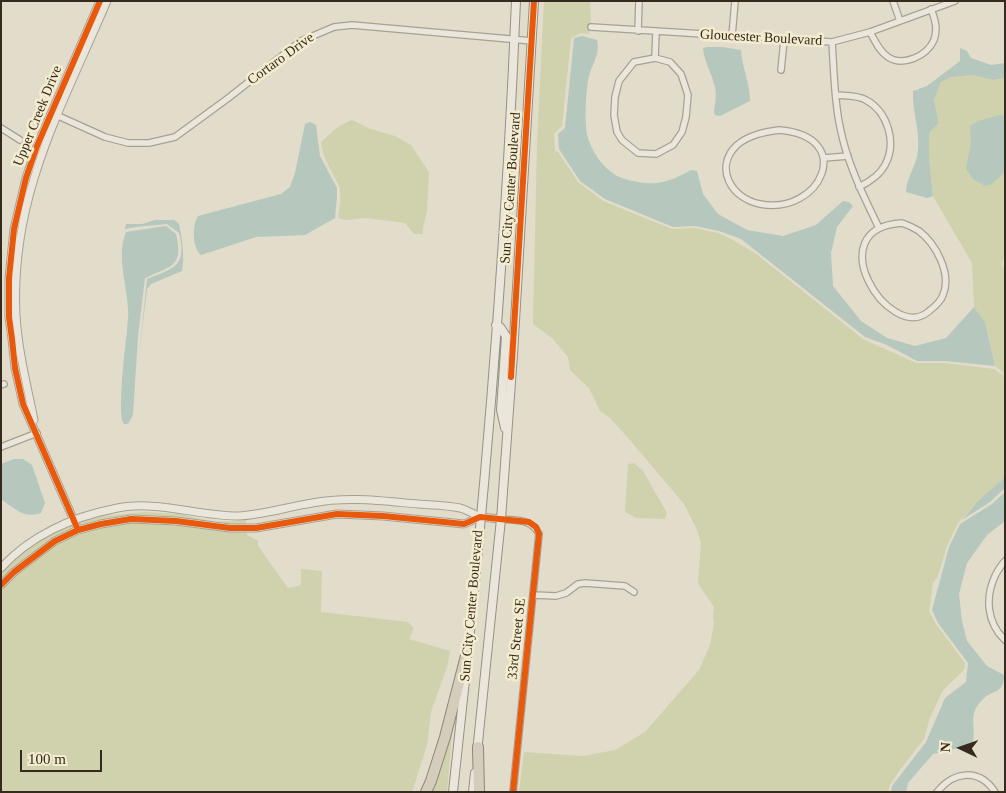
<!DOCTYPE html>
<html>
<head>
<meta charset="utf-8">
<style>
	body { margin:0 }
	#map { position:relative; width:1006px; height:793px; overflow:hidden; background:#e2dcca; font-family:Georgia,serif }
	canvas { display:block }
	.frame { position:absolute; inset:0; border:2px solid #352a1d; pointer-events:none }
	.north { position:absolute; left:936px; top:723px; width:50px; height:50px; -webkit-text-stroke:4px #f4eccf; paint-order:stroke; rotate:273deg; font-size:14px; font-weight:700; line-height:20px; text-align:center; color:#352a1d }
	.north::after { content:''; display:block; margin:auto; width:18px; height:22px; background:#352a1d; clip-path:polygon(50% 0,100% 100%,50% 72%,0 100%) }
	.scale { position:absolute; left:20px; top:750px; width:82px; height:22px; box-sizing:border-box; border:2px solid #352a1d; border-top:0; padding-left:6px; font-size:15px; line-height:18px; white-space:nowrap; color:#352a1d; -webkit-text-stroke:4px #f4eccf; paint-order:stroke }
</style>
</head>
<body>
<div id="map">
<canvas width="1006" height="793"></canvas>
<div class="frame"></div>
<div class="north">N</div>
<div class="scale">100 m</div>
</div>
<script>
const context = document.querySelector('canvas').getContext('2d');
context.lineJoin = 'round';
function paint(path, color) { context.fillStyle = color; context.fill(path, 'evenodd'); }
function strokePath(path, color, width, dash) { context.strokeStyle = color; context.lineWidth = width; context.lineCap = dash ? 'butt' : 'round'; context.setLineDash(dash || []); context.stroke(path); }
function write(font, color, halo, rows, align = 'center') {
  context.font = font + ' Georgia,serif'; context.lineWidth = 5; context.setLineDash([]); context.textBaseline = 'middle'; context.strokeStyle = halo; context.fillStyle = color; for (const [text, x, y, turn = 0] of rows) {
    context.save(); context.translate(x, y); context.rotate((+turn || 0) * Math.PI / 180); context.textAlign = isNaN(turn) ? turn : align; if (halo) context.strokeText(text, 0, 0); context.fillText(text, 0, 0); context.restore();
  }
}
const green = new Path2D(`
	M544 1H590L591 23 589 34 581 33 571 38 562 126 554 134 555 151 558 152 578 182 603 201 672 229 694 228 718 233 729 238 755 253 863 339 916 363H945L994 369 1005 377V477L978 501 958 523 947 546 938 576 933 583 929 611 936 624 965 663 964 670 943 690 930 718 924 739 900 770 890 785 888 792H519L524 752 583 756 615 750 645 732 699 670 710 645 714 623 713 620 714 607 698 583 701 543 697 530 684 504 629 439 609 417 600 411 589 388 570 370 568 357 553 339 533 324 537 145Z
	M973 75 993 80 1005 78V254L1002 264 1005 271V374L995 366 985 322 974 307 972 263 933 196 929 156V133L939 123 934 100 941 82 952 77Z
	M352 120 371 129 395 136 411 145 429 172 427 210 423 228V234H414L405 223 366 218 346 220 338 218C339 208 342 196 339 186 332 171 323 159 321 142L339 126Z
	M634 463 643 471 667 513 665 519 637 518 625 512 628 464Z
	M145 512 179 514 215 522 246 520V525C215 526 185 517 153 516 129 515 104 522 80 527L78 521 90 517Z
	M131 522 176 523 206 529 246 531 247 535 258 541V546L288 588 301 585V569L322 571 321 612 408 622 414 628 409 639 450 651 448 664 431 712 427 745 412 792H1V590C23 567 49 545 79 533 95 527 114 525 131 522Z
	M72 523 74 529C47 542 23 559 1 581V572L31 546Z
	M451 732 452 735 447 792H429Z`);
const water = new Path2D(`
	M582 36 597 40C601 55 590 66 588 81 586 95 585 112 586 127 587 147 605 174 625 179 653 187 666 184 691 170L697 171 703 194 718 214 747 230 783 236 816 225 843 201 849 202 853 206 837 227 831 253 833 286 861 321 887 338 915 346 946 338 974 307 985 322 995 366 945 361H917L887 345 865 337 741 239 719 231 695 226 673 227 605 199 580 181 559 149 558 134 565 128 574 38Z
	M707 47H722L741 50C742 67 750 84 750 101L720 116 715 115 714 112C715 104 717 95 715 87 712 74 704 61 703 48Z
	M960 48 967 51 971 58 991 65 1005 63V78L993 80 973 75 952 77 941 82 934 100 939 123 929 133V156L933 196 927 198 906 192C906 178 917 165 918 150 920 130 912 111 913 91L927 86 960 61Z
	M999 115 1005 116V172L992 184 985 186 973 179 966 169 971 142 970 126 979 121Z
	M310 122 316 125 320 156 337 188V197L335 218 305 235 256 237 201 255C192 247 192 226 198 216L281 194 290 187 295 173 305 124Z
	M155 220H174L179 224C182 239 185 256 182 271L151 284 147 289 139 356 147 279C175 268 187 266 179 233L167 224 136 227 125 229 126 224H142Z
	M166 226 176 234C184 267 171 266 145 278L138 336 133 415 128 424H124C117 415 125 347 127 332 127 324 129 316 128 309 127 284 116 256 126 232Z
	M14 459H23L32 465 45 503 41 513C24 519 15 509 1 499V464Z
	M1005 477V488L990 502 962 520 978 501Z
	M1005 492V521L987 535 967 563 959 594 962 621 967 641 987 666 1004 675C1004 695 992 689 982 700 966 717 978 726 972 745L933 754 908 783 906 792H891L892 786 926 742 945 698 966 682 968 663 938 623 932 610 949 547 960 524 992 504Z`);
const minor = new Path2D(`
	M893 1 900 21
	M591 27 832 42 870 32 955 1
	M638 31 639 1
	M870 32C875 41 879 51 888 57 903 67 927 56 934 40 938 29 935 19 931 9
	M732 36 735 1
	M832 42C834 70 834 99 840 127 847 163 863 195 879 228
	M655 58 670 62 681 74 688 95 686 117 682 132 673 145 656 154 638 153 622 140 617 132 614 115 615 97 619 81 634 62Z
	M655 58 656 32
	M781 70 784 40
	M836 95C846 96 857 95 866 100 888 112 897 143 885 165 880 175 869 182 859 187
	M54 114 105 137 128 143H149L175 137 227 99 301 41 334 27 352 25 532 41
	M1 128 20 140
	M779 130C857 136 821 216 760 204 732 199 713 168 737 145 749 135 764 132 779 130Z
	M824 158 848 156
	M902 223C908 225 914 228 919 231 936 244 952 274 943 295 941 302 933 308 928 312 889 343 817 228 902 223Z
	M1 385 4 384
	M1 447 37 433
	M501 519C516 521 531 518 539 534L513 792
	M1005 561C1001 565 999 569 996 574 985 596 986 622 1005 640
	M534 595 556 596 566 593 578 584 585 583 625 586 634 592
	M937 792C954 771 979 768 995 792`);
const tertiary = new Path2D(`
	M34 420C27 385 18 351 16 315 10 196 62 107 107 1
	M78 530 23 404 15 368 12 339 9 317V278L14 229 26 178 37 146 100 1
	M1 568C30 536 72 517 113 509 156 499 196 516 238 516 263 515 287 507 312 503 348 496 383 501 418 504 432 505 447 505 460 508 467 510 474 514 480 517
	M1 585 14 572 55 541 78 530 101 524 131 519 176 521 230 528H256L337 514 383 516 464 524 480 517 501 519`);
const secondary = new Path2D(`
	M496 325 500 327 506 336 501 410 505 428
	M468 652C490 436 507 219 516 1
	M477 752 501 519 513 355 534 1
	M453 792 466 671
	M473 792 475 773`);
const motorway = new Path2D(`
	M478 747 479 792
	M426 792 431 781 445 737 468 648`);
const cycleway = new Path2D(`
	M511 377 534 1
	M78 530 23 404 15 368 12 339 9 317V278L14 229 26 178 37 146 100 1
	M1 585 14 572 55 541 78 530 101 524 131 519 176 521 230 528H256L337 514 383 516 464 524 480 517 529 522 536 527 539 534 513 792`);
const streetNames = [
	["Gloucester Boulevard",761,38,3],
	["Cortaro Drive",281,59,-36],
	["Upper Creek Drive",38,116,-68],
	["Sun City Center Boulevard",511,188,-86],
	["Sun City Center Boulevard",472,606,-85],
	["33rd Street SE",517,639,-84]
];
paint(green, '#cfd2ad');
paint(water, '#b6c7bd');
strokePath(minor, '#a7a194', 8);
strokePath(tertiary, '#a7a194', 9);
strokePath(secondary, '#969084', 10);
strokePath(motorway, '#8c867a', 12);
strokePath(minor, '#eae6dc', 5.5);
strokePath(tertiary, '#eae6dc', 7);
strokePath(secondary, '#eae6dc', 8);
strokePath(motorway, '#d4cdbb', 10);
strokePath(cycleway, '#e8590c', 6);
write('14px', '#352a1d', '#f4eccf', streetNames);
</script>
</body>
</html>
